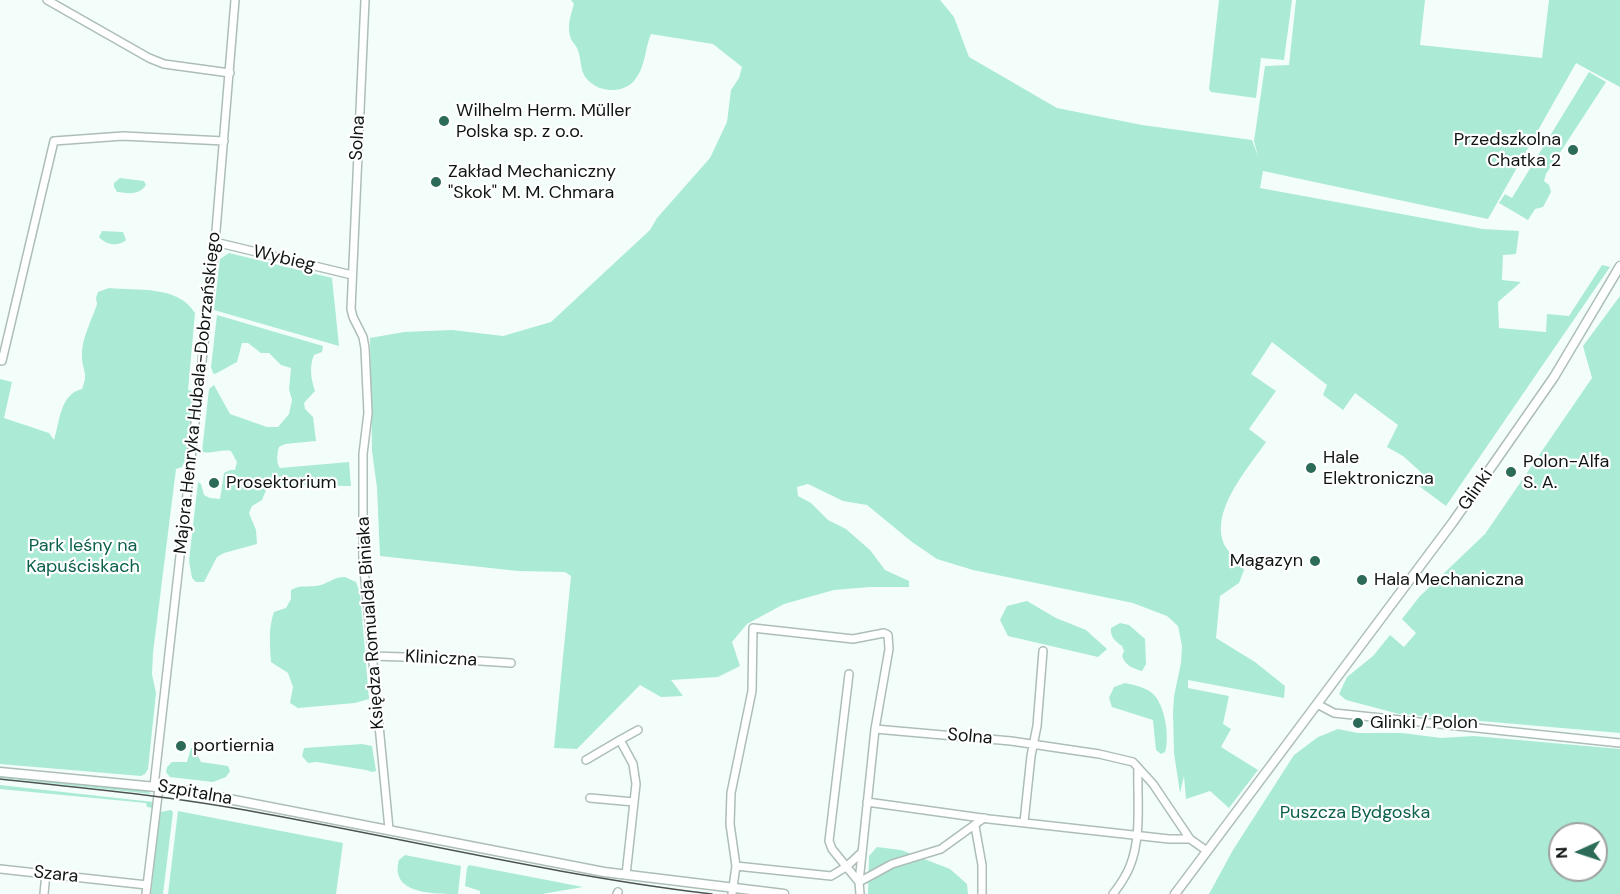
<!DOCTYPE html>
<html>
<head>
<meta charset="utf-8">
<style>
	body { margin:0 }
	#map { position:relative; width:1620px; height:894px; overflow:hidden; background:#f3fefa; font-family:"DM Sans",sans-serif }
	canvas { display:block }
	.north { position:absolute; left:1548px; top:822px; width:60px; height:60px; box-sizing:border-box; background:#fff; border:2px solid #9fa1a1; border-radius:50%; rotate:267deg; font-size:16px; font-weight:700; line-height:24px; text-align:center; color:#0f1513 }
	.north::after { content:''; display:block; margin:auto; width:21px; height:27px; background:#2b6b58; clip-path:polygon(50% 0,100% 100%,50% 72%,0 100%) }
</style>
</head>
<body>
<div id="map">
<canvas width="1620" height="894"></canvas>
<div class="north">N</div>
</div>
<script>
const context = document.querySelector('canvas').getContext('2d');
context.lineJoin = 'round';
function paint(path, color) { context.fillStyle = color; context.fill(path, 'evenodd'); }
function strokePath(path, color, width, dash) { context.strokeStyle = color; context.lineWidth = width; context.lineCap = dash ? 'butt' : 'round'; context.setLineDash(dash || []); context.stroke(path); }
function write(font, color, halo, rows, align = 'center') {
  context.font = font + ' "DM Sans",sans-serif'; context.lineWidth = 4.5; context.setLineDash([]); context.textBaseline = 'middle'; context.strokeStyle = halo; context.fillStyle = color; for (const [text, x, y, turn = 0] of rows) {
    context.save(); context.translate(x, y); context.rotate((+turn || 0) * Math.PI / 180); context.textAlign = isNaN(turn) ? turn : align; if (halo) context.strokeText(text, 0, 0); context.fillText(text, 0, 0); context.restore();
  }
}
const green = new Path2D(`
	M571 0H940L954 17 969 57 1057 108 1142 125 1252 140 1258 156 1254 141 1265 66 1289 65 1296 0H1425L1420 45 1542 58 1549 0H1620V87L1576 63 1488 219 1263 171 1260 188 1483 229 1519 231 1516 254 1503 255 1502 280 1521 282 1498 302 1499 328 1546 332 1547 314 1569 316 1602 265 1610 267 1446 506 1419 486 1424 475 1403 456 1387 447 1398 425 1355 393 1343 410 1323 395 1327 385 1272 342 1251 374 1276 391 1249 429 1266 442C1249 467 1205 516 1227 549 1233 558 1238 557 1244 570L1239 583 1220 596 1216 638 1255 662 1285 686 1284 698 1188 680V688L1229 696 1223 724 1231 729 1221 747 1258 770 1229 808 1210 791 1186 799 1184 776 1180 793 1174 753 1173 712 1174 696 1181 663 1182 646 1178 626 1167 616 1133 603 973 570 937 559 912 542 867 505 843 501 808 484 797 487 798 496 811 503 828 520 846 529 870 550 885 570 909 581V587H870L834 590 784 604 747 624 732 642 740 666 718 677 671 680 683 696 661 697 640 685 577 749 554 748 571 576 565 572 518 571 380 556 377 488 372 451 370 338 404 332 452 330 503 336 551 322 650 230 657 218 710 158 727 122 731 90 739 78 742 67 713 44 651 34C644 51 646 68 633 82 620 95 594 92 584 75 580 67 581 56 577 48 575 44 571 41 570 36 567 25 571 15 574 4Z
	M1219 0H1292L1284 60 1261 58 1256 98 1211 92 1209 89Z
	M1589 72 1606 82 1546 174 1544 181 1549 185 1551 192 1543 207 1535 209 1528 220 1499 203 1505 194 1512 198Z
	M120 178 144 181 146 185C138 196 129 193 117 192L114 187V183Z
	M102 231 123 232 126 240C118 247 106 245 99 237Z
	M229 253 332 278 339 346 214 310 220 259Z
	M109 288C138 291 178 285 195 313L188 390 193 391 186 458 182 467 176 469 153 653 152 674 156 693 148 769 145 774 141 776 0 764V379L12 382 4 418 49 433 54 440C60 421 60 394 82 389 89 373 82 371 82 356 81 339 92 320 97 304L96 298 98 292Z
	M1620 296V733L1399 714 1346 700 1339 694 1347 677 1373 656 1390 635 1404 647 1416 633 1402 619 1420 596 1485 534 1592 378 1583 346Z
	M217 315 323 346 322 352 314 355C309 367 311 379 315 391L304 403 305 409 313 417 316 441 285 444 279 447C277 453 276 463 280 468L349 462 351 486 268 485 262 500 252 506 249 513 256 530 257 544 224 553 217 557 204 582H196L192 578 189 561 198 482 201 484 204 495 210 498 220 499 224 473 230 470H235L237 462 231 451C221 449 212 454 202 452L209 389 214 385 230 414 267 427H278L289 414 292 400 289 389 291 368 281 365 269 353H261L248 343H242L237 362 215 374 213 373 211 367Z
	M345 577 356 582 360 593 369 699 355 703 298 708 290 703 293 687 288 673 271 662C270 645 268 629 274 612L286 608 291 599V590C301 584 311 588 321 585 330 582 334 577 345 577Z
	M1027 601 1056 618 1086 630 1107 649 1098 657 1008 636 1000 620 1007 606Z
	M1120 623 1129 625 1145 639 1146 664 1142 671C1132 668 1126 666 1122 656L1124 651 1122 646C1115 641 1110 637 1111 628Z
	M1125 683C1134 685 1145 687 1152 693 1165 703 1170 738 1165 752L1161 754 1156 750 1153 720 1112 707 1109 698 1114 687Z
	M1338 729 1358 733H1402L1441 738 1474 736 1620 749V894H1209L1233 850 1294 755 1318 737ZM1560 834H1596V870H1560Z
	M362 744 372 746 376 771 372 772 366 770 317 762 308 763 302 756 304 748Z
	M191 748 195 750 201 762 228 766 230 771 226 777 213 782 170 777 166 772 167 767 172 762H187Z
	M0 776 144 789 152 794 0 778Z
	M0 785 153 802V808L147 807 146 803 0 789Z
	M171 810 173 812 163 894H151L160 812Z
	M178 811 343 843 336 894H168Z
	M877 847 901 850 950 869 967 884 968 894H868L869 856Z
	M405 855 461 866 458 894C434 894 389 894 399 860Z
	M469 865 583 887 542 894H480V891L465 886 467 868Z`);
const minor = new Path2D(`
	M47 0 149 58 164 64 230 73
	M365 0 351 309 353 317 363 337 365 348 368 413 363 454V559L389 829
	M215 242 352 275
	M2 361 54 141 123 136 224 141
	M372 656 435 658 511 663
	M849 674 829 841 832 849 859 882 892 864 941 849 984 818
	M1317 704 1334 713 1620 743
	M875 729 1011 741 1099 754 1133 762 1153 784 1190 839
	M620 740 638 730
	M586 760 620 740 633 764 636 784 626 875
	M154 786 214 255 235 0
	M590 798 634 802
	M867 802 989 819 1169 839H1190L1207 851
	M1024 822 1031 756 1037 726 1043 651
	M975 826 982 865V894
	M736 866 831 876 846 867 861 853
	M0 869 147 885
	M44 894 46 873
	M146 894 159 787
	M617 894 618 892
	M732 894 736 866 730 824 731 793 752 691 753 628 853 639 884 633 888 635 889 649 875 729 859 882 860 894
	M1113 894C1120 885 1126 876 1130 866 1142 836 1137 799 1138 768`);
const tertiary = new Path2D(`
	M0 772 177 789 604 872 784 894
	M1175 894 1453 522 1554 377 1620 266`);
const tram = new Path2D(`
	M0 779C87 788 175 797 261 813 411 840 560 876 712 894`);
const markers = [
	[444,121,6,"#2b6b58"],
	[1573,150,6,"#2b6b58"],
	[436,182,6,"#2b6b58"],
	[1311,468,6,"#2b6b58"],
	[1511,472,6,"#2b6b58"],
	[214,483,6,"#2b6b58"],
	[1315,561,6,"#2b6b58"],
	[1362,580,6,"#2b6b58"],
	[1358,723,6,"#2b6b58"],
	[181,746,6,"#2b6b58"]
];
const poiNames = [
	["Wilhelm Herm. Müller",456,111],
	["Polska sp. z o.o.",456,132],
	["Przedszkolna",1561,140,"right"],
	["Chatka 2",1561,161,"right"],
	["Zakład Mechaniczny",448,172],
	["\"Skok\" M. M. Chmara",448,193],
	["Hale",1323,458],
	["Elektroniczna",1323,479],
	["Polon-Alfa",1523,462],
	["S. A.",1523,483],
	["Prosektorium",226,483],
	["Magazyn",1303,561,"right"],
	["Hala Mechaniczna",1374,580],
	["Glinki / Polon",1370,723],
	["portiernia",193,746]
];
const streetNames = [
	["Solna",358,138,-87],
	["Wybieg",284,259,13],
	["Majora Henryka Hubala-Dobrzańskiego",198,393,-84],
	["Glinki",1476,490,-55],
	["Księdza Romualda Biniaka",371,623,-94],
	["Kliniczna",441,659,3],
	["Solna",970,737,5],
	["Szpitalna",195,793,10],
	["Szara",56,875,6]
];
const parkNames = [
	["Park leśny na",83,546],
	["Kapuściskach",83,567],
	["Puszcza Bydgoska",1355,813]
];
paint(green, '#abebd5');
strokePath(minor, '#adbeb7', 10);
strokePath(tertiary, '#adbeb7', 11);
strokePath(minor, '#fff', 7);
strokePath(tertiary, '#fff', 8);
strokePath(tram, '#4c5350', 1.5);
for (const [x, y, r, color] of markers) { const dot = new Path2D(); dot.arc(x, y, r, 0, 2 * Math.PI); context.fillStyle = color; context.fill(dot); strokePath(dot, '#fff', 2); }
write('18px', '#0f1513', '#fff', poiNames, 'left');
write('18px', '#0f1513', '#fff', streetNames);
write('18px', '#0a604c', '#fff', parkNames);
</script>
</body>
</html>
